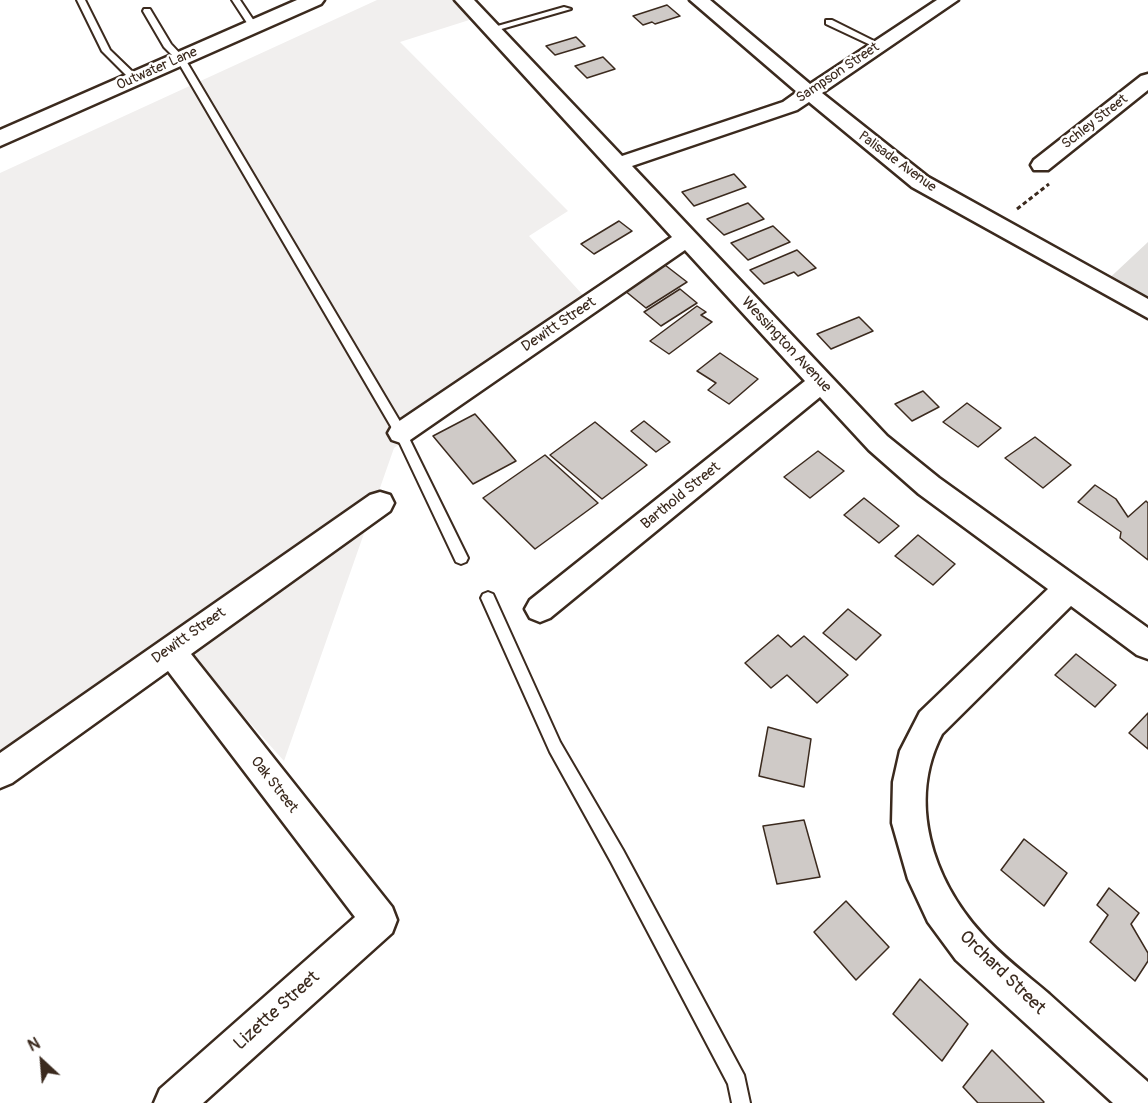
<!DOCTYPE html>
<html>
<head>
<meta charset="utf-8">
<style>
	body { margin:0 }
	#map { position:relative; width:1148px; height:1103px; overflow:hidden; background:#fff; font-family:Pangolin,sans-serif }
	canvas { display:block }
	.north { position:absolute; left:12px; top:1031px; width:60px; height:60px; -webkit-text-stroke:4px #fff; paint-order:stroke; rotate:334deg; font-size:16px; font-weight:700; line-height:24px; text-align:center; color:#3b2a1e }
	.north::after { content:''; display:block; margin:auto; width:21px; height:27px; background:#3b2a1e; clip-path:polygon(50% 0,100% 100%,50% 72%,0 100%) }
</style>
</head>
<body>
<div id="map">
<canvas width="1148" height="1103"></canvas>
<div class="north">N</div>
</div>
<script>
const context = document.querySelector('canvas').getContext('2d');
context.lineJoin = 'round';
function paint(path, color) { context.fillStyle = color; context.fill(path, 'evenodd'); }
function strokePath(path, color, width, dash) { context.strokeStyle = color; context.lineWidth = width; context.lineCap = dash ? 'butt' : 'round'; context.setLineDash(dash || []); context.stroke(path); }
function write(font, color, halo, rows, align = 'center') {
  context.font = font + ' Pangolin,sans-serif'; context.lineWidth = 4.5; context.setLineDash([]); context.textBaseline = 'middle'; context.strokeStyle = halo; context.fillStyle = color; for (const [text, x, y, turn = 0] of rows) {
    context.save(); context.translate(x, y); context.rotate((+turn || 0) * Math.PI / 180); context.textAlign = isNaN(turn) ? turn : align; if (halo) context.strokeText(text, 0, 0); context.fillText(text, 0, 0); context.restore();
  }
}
const built = new Path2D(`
	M377 0H471L485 15 400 42 568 211 529 236 593 306 394 448 284 761 175 639 0 757V173Z`);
const green = new Path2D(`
	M1148 242V310L1102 285Z`);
const building = new Path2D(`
	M667 5 680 16 655 24 652 22 643 25 633 16Z
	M576 37 585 46 555 55 546 46Z
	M603 57 615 69 587 78 575 66Z
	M734 174 746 187 694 206 682 192Z
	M748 203 764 219 724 235 707 219Z
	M619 221 632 231 594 254 581 244Z
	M773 226 790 242 748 260 731 243Z
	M797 250 816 268 798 276 794 272 764 284 750 270Z
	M665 265 687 282 646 308 624 290Z
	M680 289 697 303 661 326 644 312Z
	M697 306 706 312 701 315 712 322 669 354 650 341Z
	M859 317 873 331 831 349 817 334Z
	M720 353 758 379 729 404 708 390 716 383 697 371Z
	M923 391 939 407 912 421 895 404Z
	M967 403 1001 428 978 447 943 422Z
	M475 414 516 461 473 484 433 436Z
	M644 421 670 442 656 452 631 431Z
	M595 422 647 465 602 499 550 455Z
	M1035 437 1071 465 1043 488 1005 458Z
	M818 451 844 471 810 498 784 477Z
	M545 455 598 503 535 549 483 498Z
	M1095 485 1116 499 1128 517 1146 501 1148 503V560L1120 538 1121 532 1078 502Z
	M864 498 899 526 879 543 844 515Z
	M918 535 955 564 933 585 895 556Z
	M848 609 881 635 856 660 823 633Z
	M778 635 791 647 804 636 848 675 817 703 787 675 771 688 745 663Z
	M1076 654 1116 685 1095 707 1055 675Z
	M1148 713V749L1129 733Z
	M768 727 811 739 804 787 759 776Z
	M804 820 820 877 777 884 763 826Z
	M1024 839 1067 873 1044 906 1001 870Z
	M1109 888 1139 913 1131 924 1148 953V961L1135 981 1090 942 1108 915 1097 905Z
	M846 901 889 947 856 980 814 932Z
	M920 979 968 1024 942 1061 893 1014Z
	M992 1050 1044 1102 1043 1103H978L963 1087Z`);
const path = new Path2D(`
	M1017 209 1049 184`);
const lane = new Path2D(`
	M77 0H85L110 50 138 77V81H132L102 51Z
	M232 0H240L258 27 257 29H251Z
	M564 7 571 9 491 32 487 29Z
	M144 9H150L171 44 185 59 405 430 468 558 466 562 461 564 456 562 396 435 177 60 164 47 143 11Z
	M826 20H832L882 45 875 47 826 24Z
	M488 592 493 594 560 742 623 850 744 1075 750 1103H732L728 1084 611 862 550 752 481 598 483 594Z`);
const street = new Path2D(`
	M455 0H474L622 156 783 102 797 92 690 0H710L810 84 937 0H958L822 93 928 177 1148 299V318L912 187 809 102 797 110 632 166 887 436 939 478 1148 628V659L1137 655 1071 606 942 734C907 801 932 879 982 934 1001 956 1027 975 1049 994 1082 1024 1115 1053 1148 1082V1103H1113L956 960 928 922 908 879 892 823 893 782 900 751 920 712 1048 589 919 494 869 450 820 397 550 618 540 622 530 618 525 609 530 600 805 381 685 250 410 440 401 443 392 440 388 433 392 426 672 237Z
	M1148 74V90L1048 170H1034L1031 165 1034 160 1141 76Z
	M380 492 390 495 394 503 390 511 191 654 392 907 397 920 392 933 203 1103H154L160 1089 355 917 168 671 12 783 0 788V753L370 495Z`);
const secondary = new Path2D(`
	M297 0H324L321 4 0 146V130Z`);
const farStreetnames = [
	["Outwater Lane",157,69,-24],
	["Sampson Street",838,73,-34],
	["Schley Street",1095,122,-38],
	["Palisade Avenue",897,162,36]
];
const streetNames = [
	["Dewitt Street",559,325,-34],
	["Wessington Avenue",786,345,47],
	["Barthold Street",681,496,-39],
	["Dewitt Street",189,636,-35],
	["Oak Street",274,785,52]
];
const nearStreetnames = [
	["Orchard Street",1002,973,44],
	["Lizette Street",277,1011,-42]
];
paint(built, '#f1efee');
paint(green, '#e2e0de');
paint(building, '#cfcac7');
strokePath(building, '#3b2a1e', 1.5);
strokePath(lane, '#3b2a1e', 4);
strokePath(street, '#3b2a1e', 5);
strokePath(secondary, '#3b2a1e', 5);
strokePath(path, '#3b2a1e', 3, [4.5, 3]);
paint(lane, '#fff');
paint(street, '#fff');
paint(secondary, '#fff');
write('14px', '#3b2a1e', '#fff', farStreetnames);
write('15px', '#3b2a1e', '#fff', streetNames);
write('18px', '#3b2a1e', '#fff', nearStreetnames);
</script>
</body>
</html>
